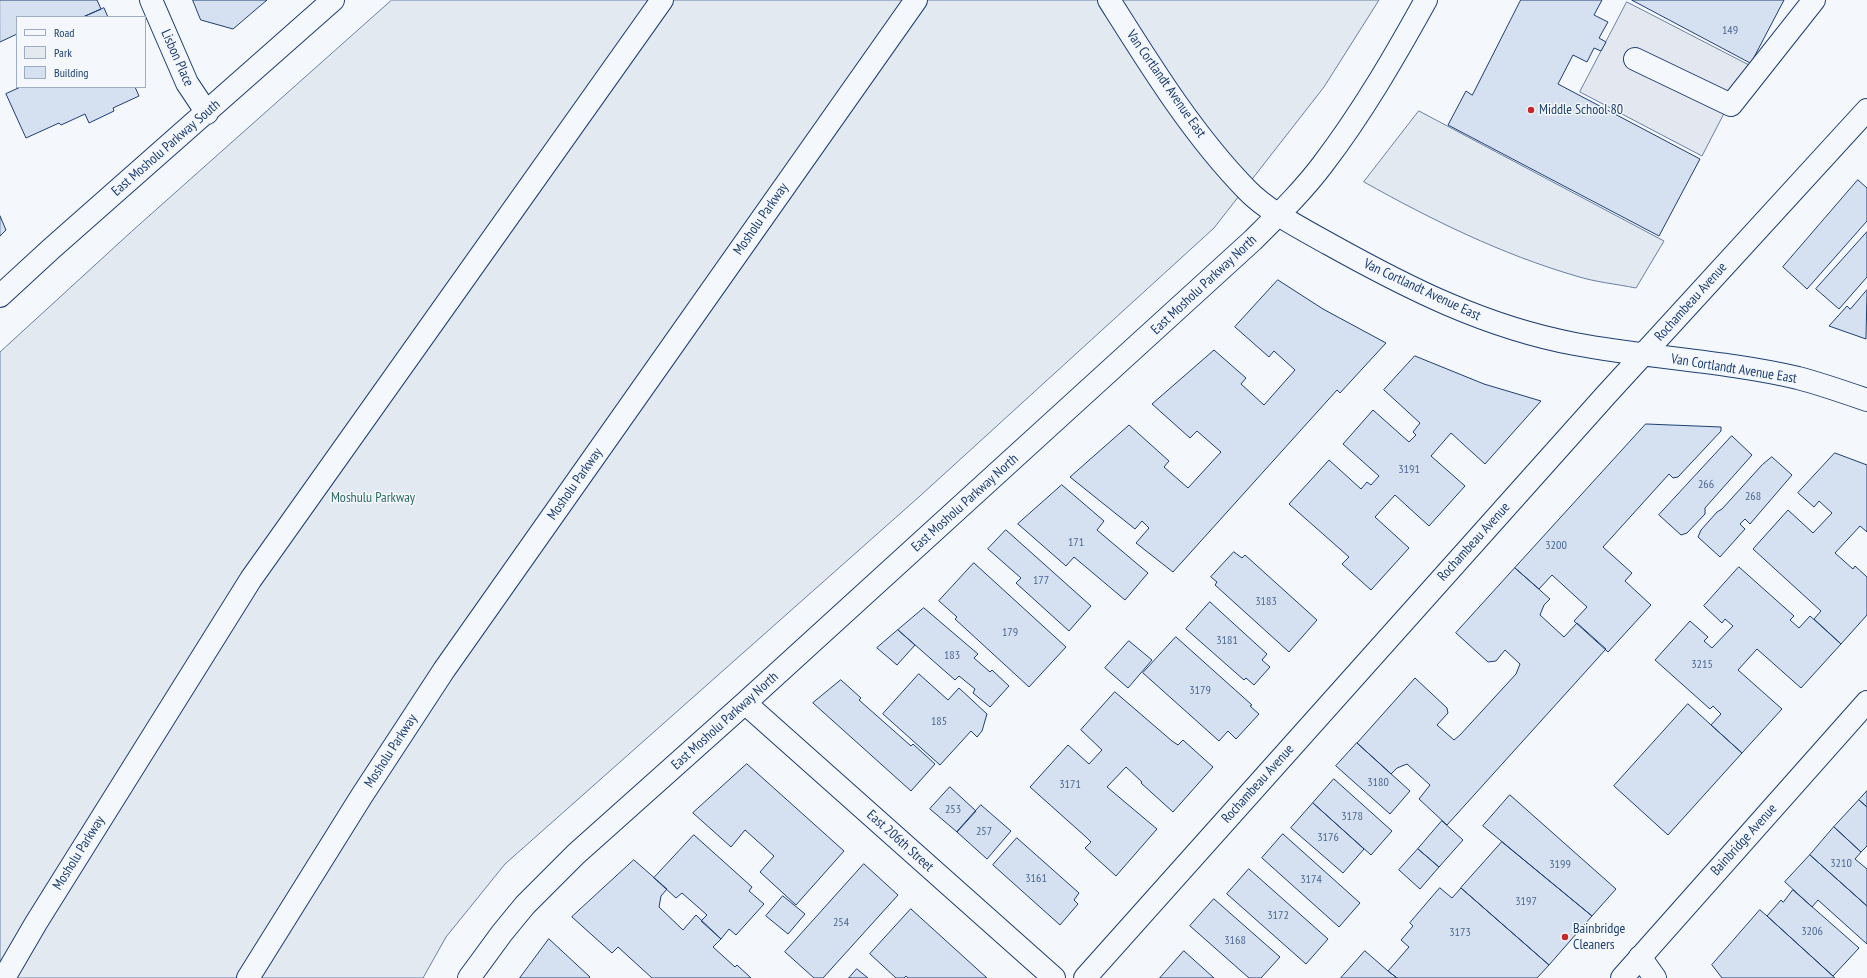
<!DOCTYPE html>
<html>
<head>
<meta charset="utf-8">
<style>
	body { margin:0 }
	#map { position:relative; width:1867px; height:978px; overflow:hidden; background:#f4f7fb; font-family:"PT Sans Narrow",sans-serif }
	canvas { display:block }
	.legend { position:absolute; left:16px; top:16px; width:130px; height:72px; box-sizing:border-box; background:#f4f7fb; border:1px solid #9eadc5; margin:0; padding:5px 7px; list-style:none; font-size:12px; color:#1d3f73 }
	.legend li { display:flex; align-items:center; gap:8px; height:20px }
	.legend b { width:20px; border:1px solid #9eadc5 }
</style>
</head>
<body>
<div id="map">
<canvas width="1867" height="978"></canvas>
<ul class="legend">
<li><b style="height:5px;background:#f4f7fb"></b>Road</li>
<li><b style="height:11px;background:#e3e9f0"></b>Park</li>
<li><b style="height:11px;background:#d5e0f0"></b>Building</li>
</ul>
</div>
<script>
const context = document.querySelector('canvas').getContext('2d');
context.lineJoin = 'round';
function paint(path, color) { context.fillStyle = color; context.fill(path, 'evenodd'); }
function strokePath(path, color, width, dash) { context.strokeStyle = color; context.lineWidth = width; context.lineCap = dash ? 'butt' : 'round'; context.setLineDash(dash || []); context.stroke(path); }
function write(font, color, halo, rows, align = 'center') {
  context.font = font + ' "PT Sans Narrow",sans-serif'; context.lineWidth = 3; context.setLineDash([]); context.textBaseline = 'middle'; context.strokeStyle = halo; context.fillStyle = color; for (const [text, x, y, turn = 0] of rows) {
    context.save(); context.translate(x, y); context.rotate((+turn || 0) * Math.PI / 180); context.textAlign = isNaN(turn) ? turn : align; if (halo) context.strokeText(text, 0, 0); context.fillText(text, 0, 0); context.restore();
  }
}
const green = new Path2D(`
	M392 0H1379L1324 87 1214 228 920 496 505 864 446 937 423 978H0V352L131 232Z
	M1419 111 1664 241 1636 288C1616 284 1595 282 1576 276 1501 254 1432 220 1364 182Z`);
const parking = new Path2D(`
	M1627 2 1749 65 1702 156 1580 92Z`);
const building = new Path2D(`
	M0 0H97L101 9 83 17H17V34L0 42Z
	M193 0H267L233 29 201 20Z
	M1521 0H1602L1594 15 1608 22 1599 38 1606 42 1601 51 1594 48 1587 62 1573 55 1558 84 1700 159 1659 236 1448 125 1466 91 1472 95Z
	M1632 0H1784L1751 63Z
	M104 8 108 17H83L101 9Z
	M21 87H135L139 96 113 108 114 111 89 123 85 114 61 125 59 123 26 138 6 94Z
	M1858 180 1867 188V221L1807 289 1783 267Z
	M0 216 6 230 0 236Z
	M1867 232V277L1839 309 1816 289Z
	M1278 280 1323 309 1386 343 1340 393 1337 390 1173 572 1136 543 1149 528 1142 521 1135 529 1070 477 1129 425 1169 461 1164 467 1188 488 1221 452 1197 431 1190 438 1152 404 1214 350 1246 378 1241 384 1264 405 1295 370 1274 351 1269 357 1235 327Z
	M1867 290 1866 339 1829 326 1847 306 1850 309Z
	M1415 356 1484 384 1541 401 1485 464 1451 433 1431 456 1465 486 1429 526 1395 495 1375 517 1409 548 1371 590 1342 564 1349 557 1289 504 1329 460 1361 489 1367 482 1371 485 1379 476 1343 444 1373 410 1409 442 1416 435 1413 432 1420 423 1384 390Z
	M1646 424 1721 427V431L1678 477 1673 478 1669 474 1603 547 1632 573 1625 581 1651 605 1608 652 1574 621 1587 607 1552 575 1539 589 1515 568Z
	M1732 436 1752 455 1705 508V514L1687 533 1681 535 1659 515Z
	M1835 453 1867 465V532L1860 526 1835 553 1853 569 1855 566 1867 577V615L1841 644 1814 619 1821 611 1753 549 1788 510 1813 533 1832 513 1819 501 1814 507 1798 493Z
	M1772 457 1792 475 1750 524 1745 519 1740 524 1745 529 1720 557 1698 537 1701 530 1717 512 1722 509 1762 465Z
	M1062 485 1104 521 1097 530 1148 573 1125 600 1074 557 1066 566 1018 524Z
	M1006 530 1091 606 1069 631 1016 583 1021 578 988 549Z
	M1234 552 1242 558 1245 555 1317 620 1289 652 1215 585 1217 582 1211 577Z
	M974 563 1066 647 1029 687 955 619 957 617 939 601Z
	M1739 567 1794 616 1790 620 1799 628 1810 616 1841 644 1801 688 1757 649 1738 670 1782 709 1742 753 1711 725 1721 714 1713 706 1710 709 1655 660 1690 621 1708 637 1704 641 1712 648 1733 626 1725 619 1722 623 1704 606Z
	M1515 568 1550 599 1544 605 1540 615 1564 637 1577 623 1606 649 1447 825 1419 799 1430 785 1407 764 1397 768 1391 774 1357 743 1415 678 1447 708 1448 713 1437 725 1454 740 1460 735 1516 674 1520 664 1505 650 1496 661 1488 662 1456 633Z
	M1210 602 1267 654 1262 660 1270 667 1254 685 1246 678 1244 680 1186 629Z
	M924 608 978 654 974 658 990 672 992 670 1009 686 990 707 973 693 975 689 959 676 955 680 898 630Z
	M898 630 915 645 897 665 877 648Z
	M1176 637 1252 705 1250 706 1259 714 1236 739 1228 731 1219 741 1143 673Z
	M1129 641 1152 660 1128 688 1105 668Z
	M919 674 948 700 959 688 987 714 982 731 977 737 971 731 940 765 883 714Z
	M841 680 861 698 859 700 911 746 913 744 935 764 911 791 813 703Z
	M1115 692 1172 741 1178 745 1183 740 1213 767 1173 812 1141 783 1142 782 1126 767 1107 787 1157 829 1116 876 1085 848 1091 842 1086 837 1030 787 1068 745 1089 764 1102 750 1081 730Z
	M1688 704 1742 753 1668 835 1614 786Z
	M1357 743 1410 791 1390 814 1336 766Z
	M747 764 844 851 796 905 760 872 774 856 745 830 731 847 693 813Z
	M1334 779 1392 831 1371 855 1313 803Z
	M950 787 976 811 957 832 930 809Z
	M1867 791V807L1859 800Z
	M1510 795 1616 889 1592 916 1483 826Z
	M1859 800 1867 807V846L1861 852 1834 827Z
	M1313 803 1364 849 1343 873 1291 828Z
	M981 805 1011 831 987 859 957 832Z
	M1442 821 1463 840 1439 867 1418 849Z
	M1834 827 1861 852 1855 859 1867 869V906L1810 855Z
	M1283 834 1360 903 1339 927 1262 858Z
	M694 835 752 887 749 891 764 904 736 935 729 929 721 939 701 921 707 915 682 893 676 898 654 878Z
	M1017 838 1079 893 1074 900 1078 904 1060 925 993 865Z
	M1502 842 1592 916 1549 965 1461 888Z
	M1418 849 1439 867 1420 889 1399 870Z
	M1810 855 1867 906V944L1818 900 1812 907 1785 882Z
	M634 860 667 889 661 896 659 907 683 930 696 915 721 939 713 947 735 967 737 965 751 978H652L618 947 612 953 572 917Z
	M864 864 898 895 823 978H814L785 952Z
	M1249 869 1328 939 1306 964 1227 894Z
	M1440 888 1452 898 1461 888 1549 965 1537 978H1397L1388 971 1409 947 1401 940 1413 926 1410 923Z
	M1793 890 1859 948 1833 976 1767 916 1781 900 1783 902Z
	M783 896 805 914 788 934 766 916Z
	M1214 899 1280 957 1261 978H1249L1190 926Z
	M911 909 987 978H908L906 976 904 978H896L870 954Z
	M1760 910 1767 916 1835 978H1722L1712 965Z
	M549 939 590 977 589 978H520Z
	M1184 951 1214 978H1160Z
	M1365 951 1388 971 1397 978H1341Z
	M857 969 868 978H849Z`);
const minor = new Path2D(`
	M151 0 187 83 207 113
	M1109 0C1150 65 1193 135 1247 190 1267 211 1304 230 1329 244 1408 288 1485 327 1575 344 1649 358 1725 361 1798 378 1821 384 1844 392 1867 400
	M1635 59 1731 105 1814 0
	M0 296 51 249 333 0
	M745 703 1054 978
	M1640 957 1655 978
	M469 978 502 933 525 905 576 854 745 703 1253 240C1277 216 1302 192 1323 164 1362 113 1395 56 1426 0
	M1085 978 1606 395 1867 110`);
const major = new Path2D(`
	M4 978 36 923 251 579 662 0
	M248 978 361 797 444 670 916 0
	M1622 978 1867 702`);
const markers = [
	[1531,110,4,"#c62828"],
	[1565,937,4,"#c62828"]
];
const numberNames = [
	["149",1730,31],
	["3191",1409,470],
	["266",1706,485],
	["268",1753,497],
	["171",1076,543],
	["3200",1556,546],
	["177",1041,581],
	["3183",1266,602],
	["179",1010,633],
	["3181",1227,641],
	["183",952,656],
	["3215",1702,665],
	["3179",1200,691],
	["185",939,722],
	["3180",1378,783],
	["3171",1070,785],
	["253",953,810],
	["3178",1352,817],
	["257",984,832],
	["3176",1328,838],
	["3210",1841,864],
	["3199",1560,865],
	["3161",1036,879],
	["3174",1311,880],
	["3197",1526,902],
	["3172",1278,916],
	["254",841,923],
	["3206",1812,932],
	["3173",1460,933],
	["3168",1235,941]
];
const streetNames = [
	["Lisbon Place",177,58,66],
	["Van Cortlandt Avenue East",1166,84,55],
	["East Mosholu Parkway South",166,148,-41],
	["Mosholu Parkway",761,219,-55],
	["East Mosholu Parkway North",1204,285,-43],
	["Van Cortlandt Avenue East",1422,290,25],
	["Rochambeau Avenue",1691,302,-48],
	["Van Cortlandt Avenue East",1734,369,9],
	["Mosholu Parkway",575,484,-55],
	["East Mosholu Parkway North",965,503,-42],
	["Rochambeau Avenue",1474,542,-48],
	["East Mosholu Parkway North",725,721,-42],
	["Mosholu Parkway",391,751,-57],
	["Rochambeau Avenue",1258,784,-48],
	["Bainbridge Avenue",1744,840,-48],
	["East 206th Street",900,841,42],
	["Mosholu Parkway",79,853,-58]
];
const poiNames = [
	["Middle School 80",1539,110],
	["Bainbridge",1573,929],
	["Cleaners",1573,945]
];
const parkNames = [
	["Moshulu Parkway",373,498]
];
paint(green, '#e3e9f0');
strokePath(green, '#687fa3', 1);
paint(parking, '#e3e8f0');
strokePath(parking, '#687fa3', 1);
paint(building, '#d5e0f0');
strokePath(building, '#1d3f73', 1);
strokePath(minor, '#1d3f73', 24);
strokePath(major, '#1d3f73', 24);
strokePath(minor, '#f4f7fb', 22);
strokePath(major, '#f4f7fb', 22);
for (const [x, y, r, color] of markers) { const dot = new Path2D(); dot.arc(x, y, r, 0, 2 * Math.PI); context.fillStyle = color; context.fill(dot); strokePath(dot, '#f4f7fb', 1.5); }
write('12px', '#4b6792', null, numberNames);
write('14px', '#1d3f73', '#f4f7fb', streetNames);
write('14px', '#1d3f73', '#f4f7fb', poiNames, 'left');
write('14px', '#2c6c60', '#f4f7fb', parkNames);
</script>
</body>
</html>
